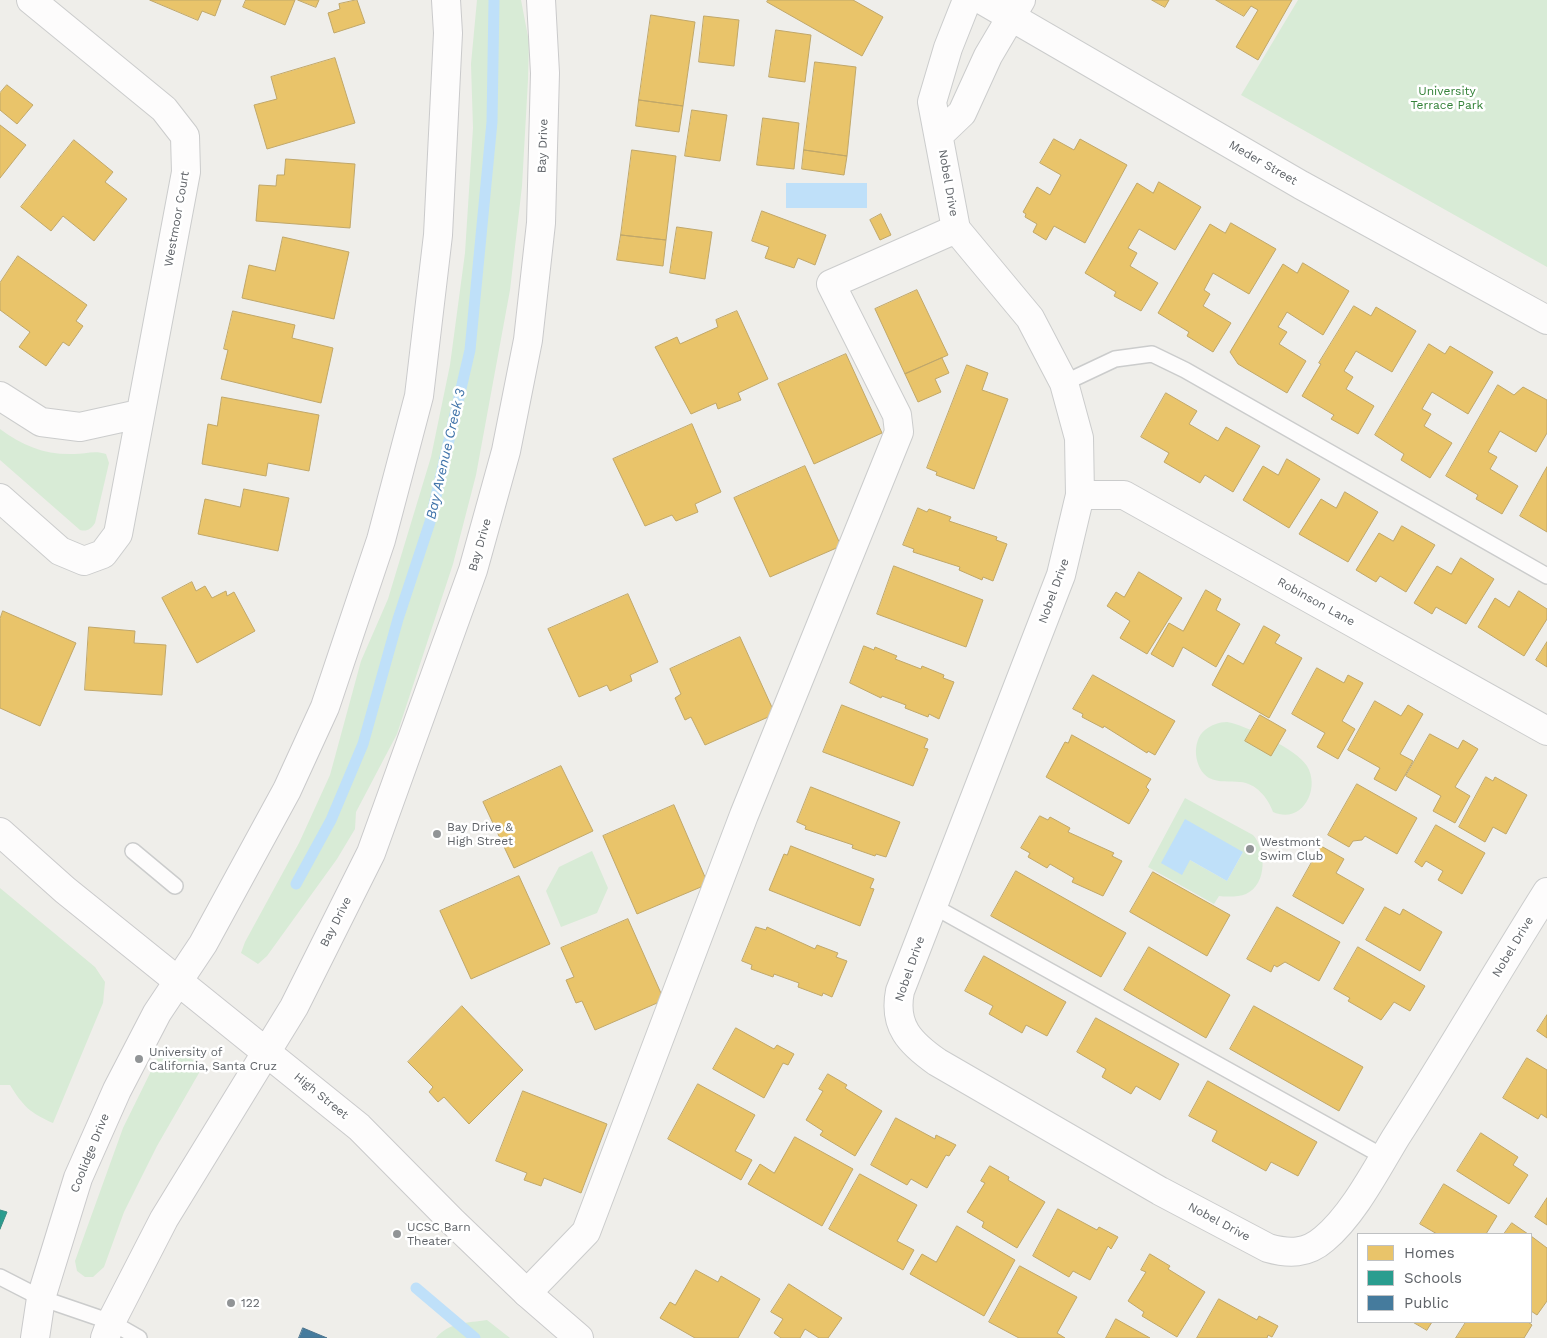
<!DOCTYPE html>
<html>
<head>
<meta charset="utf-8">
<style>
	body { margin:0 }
	#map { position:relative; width:1547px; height:1338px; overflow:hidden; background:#efeeea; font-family:"Work Sans",sans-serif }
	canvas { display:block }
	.legend { position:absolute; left:1357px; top:1233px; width:175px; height:90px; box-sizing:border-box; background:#fff; border:1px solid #bfc1c3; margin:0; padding:6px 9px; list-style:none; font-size:15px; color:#5f6368 }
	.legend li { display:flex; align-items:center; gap:10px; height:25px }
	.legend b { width:25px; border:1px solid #bfc1c3 }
</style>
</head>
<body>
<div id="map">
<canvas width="1547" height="1338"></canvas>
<ul class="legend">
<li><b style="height:14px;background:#e9c46a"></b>Homes</li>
<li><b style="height:14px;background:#2a9d8f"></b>Schools</li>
<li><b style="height:14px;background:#457b9d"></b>Public</li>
</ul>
</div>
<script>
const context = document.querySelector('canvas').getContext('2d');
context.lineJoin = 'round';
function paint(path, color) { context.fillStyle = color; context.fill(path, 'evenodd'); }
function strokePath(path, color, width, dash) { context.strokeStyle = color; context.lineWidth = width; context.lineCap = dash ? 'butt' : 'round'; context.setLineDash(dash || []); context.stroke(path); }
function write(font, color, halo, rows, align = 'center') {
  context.font = font + ' "Work Sans",sans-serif'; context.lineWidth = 5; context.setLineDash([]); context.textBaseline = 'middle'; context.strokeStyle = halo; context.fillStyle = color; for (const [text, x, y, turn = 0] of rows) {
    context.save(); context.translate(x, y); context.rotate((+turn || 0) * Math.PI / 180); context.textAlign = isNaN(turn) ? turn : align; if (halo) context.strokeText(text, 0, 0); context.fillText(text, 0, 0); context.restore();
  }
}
const green = new Path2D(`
	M477 0H521L529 42 528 80 522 186 510 290 476 475 453 564 397 734 356 812 355 829 337 859 267 956 258 964 241 953 245 942 299 843 330 775 361 661 388 599 431 457 450 365 465 253 473 128 471 64Z
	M1298 0H1547V267L1241 95Z
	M0 429C23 446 45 455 74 454 85 454 95 450 106 454L109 463 95 523C91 529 87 532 80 530L0 460Z
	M1227 722C1245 725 1298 750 1307 766 1321 789 1302 825 1273 812 1268 798 1256 783 1240 782 1230 781 1219 783 1209 778 1194 769 1191 741 1205 730 1211 725 1219 722 1227 722Z
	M1185 798 1253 835C1266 849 1268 884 1246 894 1239 897 1227 897 1219 896L1214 904 1148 867ZM1243 852 1227 881 1190 860Z
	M592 851 608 888 597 913 561 927 546 891 559 867Z
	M0 888 95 967 105 982 103 1003 53 1123C30 1113 23 1106 10 1085H0Z
	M173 1048 203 1066 157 1146 124 1212 104 1267 93 1277H85L77 1271 75 1261 123 1128 157 1059 165 1049Z
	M487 1320 510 1338H436C449 1322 468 1323 487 1320Z`);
const water = new Path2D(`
	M786 183H867V208H786Z
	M1185 819 1243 852 1227 881 1190 860 1182 875 1161 863Z`);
const homes = new Path2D(`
	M150 0H221L215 16 202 11 198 20Z
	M246 0H295L285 25 243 7Z
	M298 0H319L316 7Z
	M357 0 365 23 334 33 328 13 340 9 339 4Z
	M768 0H853L883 17 862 56 767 2Z
	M1152 0H1169L1165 7Z
	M1216 0H1292L1258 60 1236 47 1258 10 1251 6 1244 16Z
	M651 15 695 22 683 106 639 100Z
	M704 16 739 20 734 66 699 62Z
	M776 30 811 35 805 82 769 77Z
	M335 58 355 123 267 149 254 105 277 99 271 77Z
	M815 62 856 67 847 156 804 150Z
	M7 85 33 105 17 124 0 110V93Z
	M639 100 683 106 679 132 636 126Z
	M692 110 727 115 720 161 685 156Z
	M763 118 799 123 794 169 757 165Z
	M0 125 26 145 0 178Z
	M1054 139 1074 150 1080 139 1127 165 1085 243 1054 226 1046 240 1033 232 1037 224 1025 217 1026 214 1023 212 1037 187 1050 195 1061 175 1040 163Z
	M74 140 113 172 105 182 127 199 94 241 63 216 51 231 21 207Z
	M632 150 676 156 666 240 621 235Z
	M804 150 847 156 844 175 802 169Z
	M286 159 355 164 350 228 256 221 259 185 276 186 277 175H284Z
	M1159 182 1201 207 1175 250 1139 229 1128 248 1137 253 1130 266 1158 283 1141 311 1114 296 1116 292 1085 273 1137 183 1153 193Z
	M762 211 826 235 815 265 798 258 794 268 765 258 769 247 752 241Z
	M881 214 891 235 880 240 870 220Z
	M1231 223 1276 249 1249 294 1213 273 1204 290 1210 294 1203 306 1231 323 1213 352 1187 336 1189 332 1158 313 1210 224 1225 233Z
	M677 227 712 232 705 279 670 273Z
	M621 235 666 240 663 266 617 260Z
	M283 237 349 252 334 319 242 298 249 265 275 271Z
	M18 256 87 305 76 321 83 326 69 346 63 342 46 366 19 347 30 332 0 310V283Z
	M1303 263 1349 291 1323 335 1287 312 1278 327 1287 332 1279 344 1306 361 1287 393 1238 364 1230 352 1283 264 1297 273Z
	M917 290 948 355 905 374 875 309Z
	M1354 306 1371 316 1376 307 1416 331 1392 372 1356 351 1344 371 1353 377 1346 389 1374 406 1358 434 1331 419 1334 415 1302 396 1321 364 1319 363Z
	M233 311 295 325 292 338 333 348 321 403 221 379 228 350 224 349Z
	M737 311 768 379 738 393 741 400 718 409 716 403 691 414 655 347 677 337 680 344 718 327 716 320Z
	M1429 344 1445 354 1450 346 1493 372 1468 414 1432 392 1422 409 1431 414 1424 426 1452 443 1430 478 1401 460 1404 454 1375 435Z
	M846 354 882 433 814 464 778 384Z
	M942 358 949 373 935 379 941 392 918 402 905 374Z
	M967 365 988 373 982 390 1008 399 974 489 936 475 937 472 927 468Z
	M1498 385 1514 395 1523 387 1547 400V433L1536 452 1500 431 1488 452 1497 457 1490 469 1518 486 1502 514 1476 499 1478 495 1446 476Z
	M1166 393 1197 411 1189 424 1218 441 1226 427 1260 446 1233 492 1205 475 1200 483 1164 462 1169 453 1141 437Z
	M222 397 319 415 309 471 268 463 266 476 202 464 208 424 217 426Z
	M692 424 721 492 695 504 698 512 676 521 672 515 645 526 613 459Z
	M1287 459 1320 479 1289 528 1243 500 1263 466 1278 475Z
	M805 466 841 546 770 577 734 498Z
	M1547 467V532L1520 516Z
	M244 489 289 498 278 551 198 534 205 499 240 507Z
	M1345 492 1378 512 1348 562 1299 534 1321 499 1336 508Z
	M918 508 927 512 929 509 951 517 949 521 997 537 996 540 1007 544 993 581 983 577 982 580 959 570 960 567 913 552 914 549 903 545Z
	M1402 526 1435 545 1406 592 1380 576 1376 582 1356 570 1379 533 1393 541Z
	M1461 558 1494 579 1466 624 1436 607 1432 614 1414 603 1437 566 1451 574Z
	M894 566 983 600 966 647 877 614Z
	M1139 572 1182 598 1147 654 1120 638 1130 621 1107 606 1116 592 1124 597Z
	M192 582 196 591 205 586 212 598 226 591 227 596 234 592 255 631 197 663 162 598Z
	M1206 590 1221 599 1216 610 1240 624 1216 667 1183 647 1173 667 1151 654 1169 623 1183 631Z
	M1519 591 1547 609V619L1524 656 1478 627 1495 598 1509 607Z
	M628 594 658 662 630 675 632 681 610 691 607 685 579 697 548 629Z
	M3 611 76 643 40 726 0 708V619Z
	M1264 626 1280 635 1275 643 1302 658 1269 718 1212 685 1228 655 1243 664Z
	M89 627 135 631 134 643 166 645 162 695 85 690Z
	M740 637 775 714 705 745 691 717 685 720 675 698 681 694 670 669Z
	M1547 642V667L1536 660Z
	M864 646 874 650 875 647 897 656 895 659 921 669 922 666 944 675 943 678 954 682 939 719 929 714 928 717 905 708 906 705 882 696 881 698 850 683Z
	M1317 668 1344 683 1348 675 1363 683 1342 721 1355 729 1338 759 1317 747 1325 733 1292 714Z
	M1093 675 1175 721 1155 755 1148 751 1147 753 1104 726 1103 728 1082 717 1083 714 1073 709Z
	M1375 701 1401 716 1408 705 1423 714 1400 754 1413 761 1396 791 1374 779 1380 768 1348 750Z
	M842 705 928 739 924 748 928 749 913 786 823 752Z
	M1260 715 1286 730 1271 756 1245 741Z
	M1430 734 1458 749 1463 740 1478 749 1455 787 1470 796 1455 823 1433 811 1441 796 1406 776Z
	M1072 735 1151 779 1146 787 1149 790 1129 824 1046 777 1065 742 1068 743Z
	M561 766 593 831 514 868 483 802Z
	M1486 777 1493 781 1495 777 1527 795 1506 834 1493 827 1485 842 1459 827Z
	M1357 784 1417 818 1397 854 1365 836 1362 840 1353 841 1349 847 1328 835Z
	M811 787 900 822 886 857 876 854 875 856 852 848 853 845 805 829 806 826 797 822Z
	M674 805 708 884 637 914 603 836Z
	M1040 816 1048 820 1050 817 1070 828 1068 832 1114 853 1112 856 1122 861 1103 896 1072 882 1074 878 1050 864 1047 868 1028 857 1030 853 1021 848Z
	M1436 825 1485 853 1462 894 1438 880 1443 871 1426 861 1422 867 1415 862Z
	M791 846 874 879 870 888 874 889 860 926 769 890 784 854 787 855Z
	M1321 846 1344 859 1336 873 1364 889 1343 924 1293 896Z
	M1016 871 1126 933 1101 977 991 916Z
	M1153 872 1230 915 1207 956 1130 912Z
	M519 876 550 944 471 979 440 911Z
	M1277 907 1340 942 1319 981 1285 962 1277 967 1274 965 1271 972 1247 959Z
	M1385 907 1400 915 1403 909 1442 932 1420 971 1366 940Z
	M628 919 664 1000 595 1030 582 1001 576 1003 566 980 574 977 561 948Z
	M756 927 766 930 767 927 815 949 817 945 838 953 836 957 847 961 832 997 823 993 822 996 798 987 799 983 774 974 773 977 751 969 752 965 742 961Z
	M1149 947 1230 995 1206 1038 1124 990Z
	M1358 947 1425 986 1410 1011 1394 1002 1381 1020 1348 1001 1350 998 1334 989Z
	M984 956 1066 1002 1047 1036 1026 1025 1022 1033 989 1014 993 1006 965 991Z
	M462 1006 523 1070 469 1124 444 1097 438 1102 429 1092 433 1087 408 1062Z
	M1254 1006 1363 1067 1339 1111 1230 1049Z
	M1547 1015V1038L1537 1031Z
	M1096 1018 1179 1064 1160 1100 1136 1086 1131 1094 1102 1077 1106 1069 1077 1052Z
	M736 1028 774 1049 777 1045 794 1054 788 1065 783 1063 764 1098 713 1069Z
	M1527 1058 1547 1070V1118L1541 1114 1538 1119 1503 1098Z
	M828 1074 847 1085 845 1088 882 1111 855 1156 820 1135 823 1131 806 1120 823 1091 819 1089Z
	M1208 1081 1317 1142 1298 1176 1271 1162 1266 1171 1212 1141 1217 1131 1189 1116Z
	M698 1084 755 1115 735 1151 752 1160 741 1180 668 1139Z
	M523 1091 607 1124 581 1193 544 1178 541 1186 524 1180 527 1173 496 1161Z
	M896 1118 935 1139 936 1135 956 1145 949 1156 946 1155 927 1188 911 1179 907 1185 871 1165Z
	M1481 1133 1518 1157 1513 1165 1528 1175 1509 1204 1457 1171Z
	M795 1137 853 1169 822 1226 748 1184 760 1164 774 1173Z
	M990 1166 1009 1177 1008 1180 1045 1202 1017 1248 982 1227 984 1222 967 1212 985 1183 981 1181Z
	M860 1174 917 1205 897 1241 914 1250 903 1270 829 1229Z
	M1444 1184 1497 1216 1486 1234H1437L1420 1224Z
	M1547 1198V1225L1535 1217Z
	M1058 1209 1097 1230 1099 1227 1118 1237 1111 1249 1108 1246 1090 1280 1073 1271 1069 1277 1033 1256Z
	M1512 1223 1528 1234H1504Z
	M957 1226 1015 1260 984 1316 910 1274 922 1254 936 1262Z
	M1531 1236 1547 1248V1301L1537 1315 1531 1311Z
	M1150 1254 1170 1266 1168 1269 1205 1292 1177 1337 1142 1316 1144 1312 1128 1301 1146 1272 1141 1270Z
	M1020 1266 1077 1297 1057 1333 1065 1338H1019L989 1322Z
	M696 1270 718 1282 721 1276 760 1299 738 1338H695L660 1318 670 1302 675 1305Z
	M789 1284 842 1318 828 1338H819L805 1329 800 1338H781L774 1333 783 1319 771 1312Z
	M1219 1299 1257 1320 1259 1316 1278 1326 1272 1337 1268 1335 1267 1338H1197Z
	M1116 1319 1150 1338H1106Z
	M1413 1322H1432L1427 1330Z
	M1466 1322H1528L1532 1325 1524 1338H1456Z`);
const schools = new Path2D(`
	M0 1210 7 1212 0 1229Z`);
const public = new Path2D(`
	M303 1328 327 1338H299Z`);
const stream = new Path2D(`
	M296 884 331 820 363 744 398 619 430 522 470 350 492 122 494 0
	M416 1288 475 1338`);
const lane = new Path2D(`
	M1064 383 1115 359 1152 354 1185 370 1547 576
	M133 851 175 886
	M933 906 1384 1157
	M0 1277 41 1298 111 1322 139 1338`);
const street = new Path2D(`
	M967 0 948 48 932 102 956 229 1030 318 1064 383 1079 438 1080 495 1061 575 900 991C893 1026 910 1043 937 1062L1160 1191 1268 1248C1289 1254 1307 1254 1324 1239 1353 1215 1376 1170 1396 1137 1448 1056 1496 973 1547 892
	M982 0 1301 185 1547 320
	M940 134 962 113 988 56 1011 17
	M0 396 41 422 80 427 139 414
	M1080 495H1124L1547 731
	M0 498 60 551 84 561 103 554 118 534 186 172 185 136 164 109 31 0
	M527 1293 586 1232 744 815 899 432 897 415 831 284 956 229`);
const secondary = new Path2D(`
	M1011 17 1021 0
	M0 832 65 890 359 1127 452 1221 527 1293 579 1338
	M35 1338 41 1298 78 1178 117 1090 157 1013 203 944 287 790 325 707 381 540 419 396 438 235 448 33 446 0
	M105 1338 111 1322 164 1219 294 1007 371 853 473 570 506 451 528 340 541 223 545 73 541 0`);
const markers = [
	[437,834,5,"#919496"],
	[1250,849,5,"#919496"],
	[139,1059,5,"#919496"],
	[397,1234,5,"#919496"],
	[231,1303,5,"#919496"]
];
const parkNames = [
	["University",1447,91],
	["Terrace Park",1447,105]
];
const streetNames = [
	["Bay Drive",543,146,-88],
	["Meder Street",1263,163,30],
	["Nobel Drive",948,183,80],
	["Westmoor Court",177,219,-80],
	["Bay Drive",480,545,-74],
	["Nobel Drive",1054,591,-70],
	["Robinson Lane",1316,602,29],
	["Bay Drive",336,922,-63],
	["Nobel Drive",1513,947,-59],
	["Nobel Drive",910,969,-71],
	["High Street",321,1096,39],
	["Coolidge Drive",90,1153,-68],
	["Nobel Drive",1219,1222,28]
];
const poiNames = [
	["Bay Drive &",447,827],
	["High Street",447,841],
	["Westmont",1260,842],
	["Swim Club",1260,856],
	["University of",149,1052],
	["California, Santa Cruz",149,1066],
	["UCSC Barn",407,1227],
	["Theater",407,1241],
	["122",241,1303]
];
const waterNames = [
	["Bay Avenue Creek 3",446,454,-77]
];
paint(green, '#d8ebd6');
paint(water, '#bfe0f9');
paint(homes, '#e9c46a');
strokePath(homes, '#c0a769', 1);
paint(schools, '#2a9d8f');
strokePath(schools, '#3a8c83', 1);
paint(public, '#457b9d');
strokePath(public, '#4d748d', 1);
strokePath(stream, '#bfe0f9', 11);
strokePath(lane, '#cbcccc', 18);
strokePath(street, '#cbcccc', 30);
strokePath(secondary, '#cacacb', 30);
strokePath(lane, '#fdfcfc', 15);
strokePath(street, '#fdfcfc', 28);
strokePath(secondary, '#fdfcfc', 28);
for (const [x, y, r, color] of markers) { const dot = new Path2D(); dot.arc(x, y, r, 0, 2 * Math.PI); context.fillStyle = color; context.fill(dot); strokePath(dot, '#fff', 2); }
write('12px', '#348238', '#fff', parkNames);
write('12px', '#5f6368', '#fff', streetNames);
write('12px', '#5f6368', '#fff', poiNames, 'left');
write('italic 14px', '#4174aa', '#fff', waterNames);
</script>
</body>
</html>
